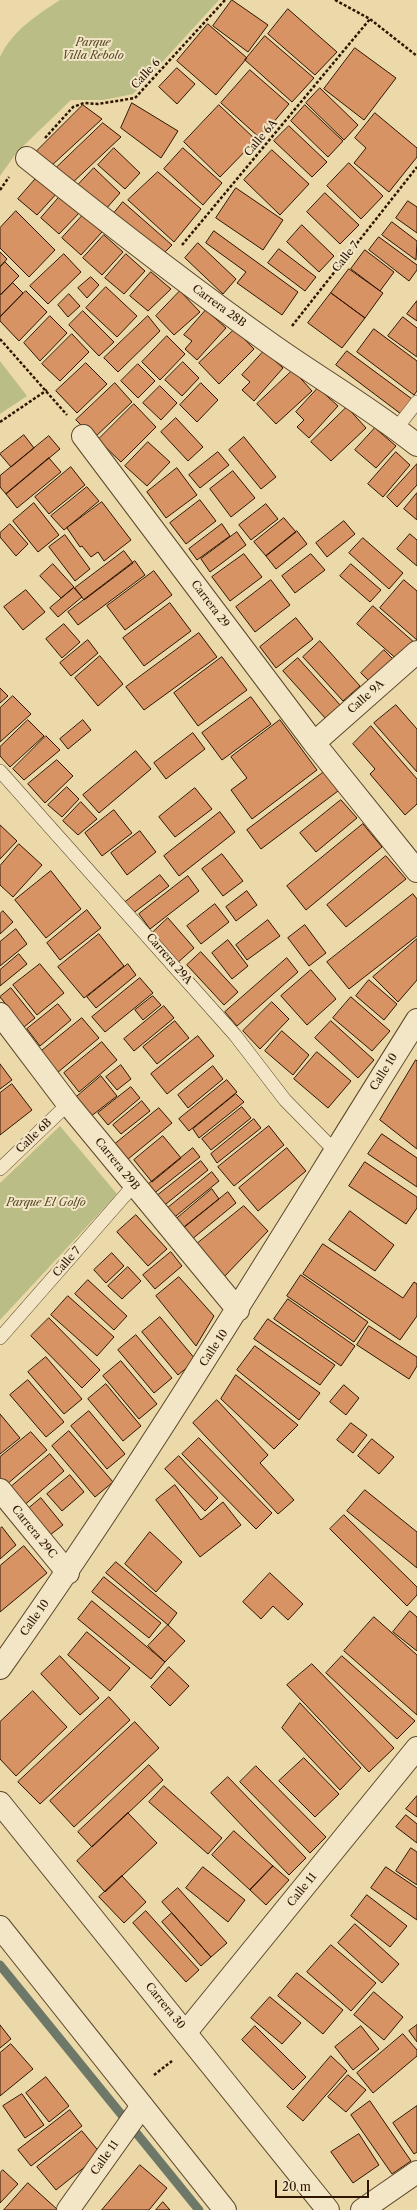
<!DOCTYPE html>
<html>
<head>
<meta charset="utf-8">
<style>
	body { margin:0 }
	#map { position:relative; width:417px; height:2210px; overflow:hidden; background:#ebd9a9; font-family:"Libre Caslon Text",serif }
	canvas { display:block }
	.scale { position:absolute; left:275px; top:2180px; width:94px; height:18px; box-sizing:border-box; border:2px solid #2f1500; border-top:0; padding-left:5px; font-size:12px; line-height:14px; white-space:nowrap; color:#2f1500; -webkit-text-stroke:3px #f2e6c7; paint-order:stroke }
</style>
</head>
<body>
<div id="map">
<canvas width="417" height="2210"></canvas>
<div class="scale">20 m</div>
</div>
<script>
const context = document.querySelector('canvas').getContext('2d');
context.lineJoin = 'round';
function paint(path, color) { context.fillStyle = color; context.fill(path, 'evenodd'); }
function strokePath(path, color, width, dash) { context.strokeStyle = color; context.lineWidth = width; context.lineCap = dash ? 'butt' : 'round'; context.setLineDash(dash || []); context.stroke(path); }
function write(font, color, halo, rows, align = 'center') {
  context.font = font + ' "Libre Caslon Text",serif'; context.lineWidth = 4; context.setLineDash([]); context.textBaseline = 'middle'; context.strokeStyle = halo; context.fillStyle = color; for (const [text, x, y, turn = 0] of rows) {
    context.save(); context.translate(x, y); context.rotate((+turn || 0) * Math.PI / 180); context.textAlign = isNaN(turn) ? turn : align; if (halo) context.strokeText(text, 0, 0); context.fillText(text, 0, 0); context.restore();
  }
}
const green = new Path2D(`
	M60 0H219L133 94 103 100H71L17 152 0 176V57C12 31 37 15 60 0Z
	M0 361 27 396 0 414Z
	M60 1126 117 1194 0 1320V1183Z`);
const stream = new Path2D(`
	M0 1965 199 2210`);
const building = new Path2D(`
	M232 0 268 25 248 52 213 26Z
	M288 9 337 52 315 75 268 34Z
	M208 24 247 58 216 95 177 61Z
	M265 36 314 78 292 102 245 60Z
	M355 48 396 78 364 120 324 89Z
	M177 68 195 84 177 104 159 87Z
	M250 70 289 104 260 138 221 103Z
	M320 88 358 125 344 140 306 103Z
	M132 103 178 131 161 158 121 128Z
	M83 105 102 119 50 167 34 154Z
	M219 105 256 140 220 177 184 142Z
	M305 105 343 141 328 157 291 121Z
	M375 113 417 148V157L389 192 354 163 366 148 355 138Z
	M103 123 121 137 70 185 53 171Z
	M289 126 327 162 312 177 274 141Z
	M114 148 140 173 125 189 98 165Z
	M183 148 222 183 203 205 164 169Z
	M272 150 309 184 280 215 244 180Z
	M349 163 383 196 361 219 327 186Z
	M94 168 120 193 105 210 78 185Z
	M158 172 201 209 174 242 128 200Z
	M39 175 58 192 37 215 18 199Z
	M236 188 283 220 263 250 216 218Z
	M325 193 359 225 340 244 307 212Z
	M62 194 81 211 59 234 41 218Z
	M408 201 417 207V233L396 218Z
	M123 202 172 245 159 258 111 217Z
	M16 211 55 250 29 277 0 248V228Z
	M83 215 102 232 81 255 62 238Z
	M392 222 417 241 416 260 382 235Z
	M302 225 334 256 319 272 287 242Z
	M214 231 298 292 282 315 237 283 246 272 206 243Z
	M104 235 123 252 102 275 83 258Z
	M379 237 417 265V270L409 281 369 250Z
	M198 243 236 279 223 294 185 258Z
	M279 249 316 277 305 291 268 263Z
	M365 250 394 272 380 291 351 269Z
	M0 252 7 259 0 267Z
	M64 254 81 272 48 304 30 286Z
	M126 254 145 271 124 294 105 278Z
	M5 262 19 276 0 295V267Z
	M349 269 383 293 365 318 331 293Z
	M151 272 171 289 148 311 130 296Z
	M91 277 99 285 87 298 78 288Z
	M13 283 23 293 0 317V296Z
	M106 287 137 316 117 337 86 308Z
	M26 291 47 312 19 341 0 321V317Z
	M180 291 200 312 174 335 156 316Z
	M331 293 365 318 342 348 308 323Z
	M69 294 80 306 68 317 58 305Z
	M417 301V321L407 314Z
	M206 310 226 328 197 360 185 349 192 341 184 335Z
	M83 311 114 342 99 356 69 325Z
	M50 316 67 333 40 361 24 343Z
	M148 316 160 331 118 372 104 358Z
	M403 317 417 328V357L388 336Z
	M235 329 254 349 219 384 199 363Z
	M374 329 417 361V391L414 395 357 352Z
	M72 334 89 352 60 381 42 364Z
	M167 336 185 354 160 380 142 362Z
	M264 351 283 368 254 401 242 390 250 382 242 375Z
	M347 351 412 399 401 414 336 365Z
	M183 362 199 378 182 396 165 380Z
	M86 363 107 384 77 413 56 391Z
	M138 364 155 381 138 398 121 381Z
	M293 370 312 391 276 424 257 404Z
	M115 383 132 402 94 438 76 420Z
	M201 383 218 400 197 422 180 405Z
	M160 386 177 403 161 420 143 403Z
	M318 388 338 406 309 438 297 427 304 420 296 412Z
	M134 404 156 427 121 462 98 440Z
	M347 407 366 428 331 461 311 442Z
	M176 418 203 447 188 461 161 432Z
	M375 428 396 446 376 468 355 450Z
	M24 435 34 448 11 467 0 454Z
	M49 436 60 449 6 494 0 487V476Z
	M244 437 276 477 261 489 229 450Z
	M148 442 170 462 147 486 125 466Z
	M218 452 229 465 200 488 189 475Z
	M396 452 410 465 383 497 368 484Z
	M49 458 61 472 17 508 6 494Z
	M417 464V485L397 507 387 497Z
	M71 467 85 485 49 514 35 497Z
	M177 468 197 495 166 518 147 492Z
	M233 471 255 498 231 517 210 489Z
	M87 487 99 501 64 530 51 516Z
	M417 493V520L404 509Z
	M200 500 216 521 186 544 170 523Z
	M102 502 131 540 104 561 98 552 91 557 82 546 80 547 67 528Z
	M34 503 59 535 38 552 13 521Z
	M266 504 278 519 251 540 239 525Z
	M284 518 296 532 266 556 254 542Z
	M344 521 355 534 327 557 316 543Z
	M10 524 28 544 16 556 0 537V533Z
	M222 524 230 536 197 560 189 549Z
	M297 531 307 544 276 569 266 556Z
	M237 532 246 545 210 572 201 559Z
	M410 534 417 540V566L397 549Z
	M65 535 90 569 75 581 49 547Z
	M363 538 403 573 389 589 349 553Z
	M124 551 133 563 84 600 75 588Z
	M244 554 262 577 230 601 212 577Z
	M311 554 325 570 295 593 282 576Z
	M135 561 145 575 78 625 68 612Z
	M53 564 74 587 61 598 40 576Z
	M351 564 381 590 370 602 340 576Z
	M154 571 172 595 125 630 107 606Z
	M271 580 290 605 255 632 236 607Z
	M404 580 417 591V640L380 608Z
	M74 588 82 597 58 617 50 608Z
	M26 590 45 612 23 630 4 607Z
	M170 603 191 631 144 666 123 638Z
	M373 606 416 644 400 662 357 624Z
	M296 618 313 639 276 668 260 647Z
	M64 624 80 642 62 658 46 639Z
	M199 633 217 657 144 710 126 687Z
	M88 640 98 653 71 676 60 663Z
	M320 641 360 686 343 701 303 657Z
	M384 650 396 662 373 685 361 673Z
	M100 656 123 684 98 706 75 678Z
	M222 657 247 690 198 726 174 693Z
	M298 658 341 706 326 719 283 671Z
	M0 688 8 696 0 703Z
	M13 696 31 714 0 742V708Z
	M251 697 271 724 222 760 202 733Z
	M396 705 417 729V772L374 723Z
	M28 720 44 736 10 767 0 756V747Z
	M83 720 91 730 68 749 60 739Z
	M280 720 317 770 252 819 231 790 247 778 231 757Z
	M371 726 417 779V804L405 815 370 774 375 769 353 744Z
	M193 733 205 749 166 779 154 763Z
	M46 736 60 750 24 780 13 769Z
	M136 751 151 769 99 813 83 795Z
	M57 760 73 776 45 803 28 784Z
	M324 772 338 791 261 849 247 830Z
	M67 787 79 799 62 817 48 805Z
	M195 788 212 809 175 837 159 817Z
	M341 800 357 818 316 852 300 833Z
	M81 802 97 819 78 835 63 821Z
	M114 810 132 833 102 856 85 833Z
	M220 812 235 832 179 876 164 856Z
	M363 824 382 847 306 910 287 886Z
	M0 825 17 841 0 859Z
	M140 831 156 852 127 875 111 853Z
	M19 844 42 865 13 897 0 885V866Z
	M222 854 243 881 223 896 202 869Z
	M386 856 406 879 346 927 327 905Z
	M51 871 81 909 46 938 15 900Z
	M160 875 169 886 132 914 124 903Z
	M188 876 199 891 150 929 139 914Z
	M247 891 257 905 236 921 226 907Z
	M413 894 417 899V936L349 989 327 962Z
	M215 904 229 922 201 944 187 926Z
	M87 910 101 928 60 960 47 943Z
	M3 911 13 922 0 934V914Z
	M168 918 194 948 175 965 149 936Z
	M268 920 280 936 247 960 236 945Z
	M305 925 326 953 309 966 288 938Z
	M16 929 27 944 0 966V942Z
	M99 934 124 966 84 998 58 967Z
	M417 939V980L398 1002 373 977Z
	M228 940 248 966 232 979 212 953Z
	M201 952 238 992 224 1005 187 965Z
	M19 954 27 964 0 986V970Z
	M287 958 298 972 237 1026 225 1012Z
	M40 964 64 993 37 1015 13 985Z
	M128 964 136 975 96 1008 87 997Z
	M311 970 336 999 307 1025 281 996Z
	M140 978 153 993 105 1032 92 1017Z
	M369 980 397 1004 384 1020 356 996Z
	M11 988 35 1018 24 1027 0 997Z
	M153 996 161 1005 143 1020 135 1010Z
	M351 997 390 1031 372 1051 333 1018Z
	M272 1002 289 1019 260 1049 243 1031Z
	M58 1004 71 1020 40 1046 27 1029Z
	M164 1006 174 1018 134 1051 124 1039Z
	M82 1018 99 1038 51 1078 39 1053Z
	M175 1021 189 1038 157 1064 143 1047Z
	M331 1021 374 1060 358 1078 315 1038Z
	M282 1031 309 1055 293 1075 265 1051Z
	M198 1036 214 1056 167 1094 151 1074Z
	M102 1042 117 1060 79 1092 64 1073Z
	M317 1052 351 1081 328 1108 294 1079Z
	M416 1060 417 1061V1149L380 1120Z
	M0 1064 12 1080 0 1089Z
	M121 1065 131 1079 117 1090 106 1077Z
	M213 1066 223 1079 188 1108 178 1095Z
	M101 1076 117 1096 90 1117 74 1099Z
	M227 1080 237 1092 189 1131 179 1119Z
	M12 1084 32 1110 0 1135V1093Z
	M131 1087 140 1098 108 1125 98 1113Z
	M236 1094 244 1102 199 1138 193 1129Z
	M142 1101 150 1111 121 1134 113 1125Z
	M242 1107 251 1118 211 1150 202 1139Z
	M159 1108 172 1123 122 1164 109 1149Z
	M254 1119 261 1128 217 1163 211 1154Z
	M269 1126 284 1145 234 1186 218 1167Z
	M382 1134 417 1158V1187L368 1154Z
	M163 1136 181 1158 152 1182 134 1160Z
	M193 1148 200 1157 152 1195 145 1187Z
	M287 1148 306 1171 258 1211 239 1188Z
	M201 1161 208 1170 161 1208 153 1199Z
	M365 1162 417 1197V1208L406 1224 349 1186Z
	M212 1172 219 1181 171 1220 164 1211Z
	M212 1189 219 1199 182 1229 175 1220Z
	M228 1192 236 1203 191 1240 182 1229Z
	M244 1206 268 1231 223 1278 193 1247Z
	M350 1211 394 1245 375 1271 329 1240Z
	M136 1215 167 1249 148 1266 117 1232Z
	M323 1244 403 1298 414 1282 417 1284V1316L400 1340 303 1274Z
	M171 1252 182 1266 155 1289 143 1275Z
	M112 1253 124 1266 106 1283 94 1270Z
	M128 1267 141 1281 122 1299 108 1286Z
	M301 1275 368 1322 354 1342 287 1296Z
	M179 1277 214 1316 196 1346 156 1296Z
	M88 1280 127 1316 114 1330 75 1294Z
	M68 1296 114 1337 97 1356 51 1315Z
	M288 1299 355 1346 341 1366 274 1319Z
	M160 1317 196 1360 178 1375 142 1332Z
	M49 1318 100 1370 82 1388 31 1336Z
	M268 1319 335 1365 320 1385 254 1339Z
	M369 1326 417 1357V1366L409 1379 357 1345Z
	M136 1335 172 1378 154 1393 118 1350Z
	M255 1346 320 1393 299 1420 237 1370Z
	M46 1357 82 1399 64 1414 28 1372Z
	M121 1361 157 1404 139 1419 103 1376Z
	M236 1375 298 1425 274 1449 221 1399Z
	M28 1380 64 1422 46 1437 10 1395Z
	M106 1384 141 1426 123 1441 88 1399Z
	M344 1385 359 1398 346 1415 330 1402Z
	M217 1400 268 1455 260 1463 294 1500 278 1514 193 1423Z
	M89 1411 125 1454 107 1469 71 1426Z
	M0 1414 20 1438 0 1454Z
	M351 1423 367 1435 353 1453 337 1440Z
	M69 1431 113 1482 95 1497 52 1446Z
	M31 1432 47 1450 6 1485 0 1478V1457Z
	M199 1438 272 1513 256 1529 182 1454Z
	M372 1439 394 1457 379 1474 358 1456Z
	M50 1454 64 1471 21 1508 6 1491Z
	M179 1456 218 1498 205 1511 165 1469Z
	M70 1475 84 1492 62 1511 47 1494Z
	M175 1485 201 1520 223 1502 241 1525 200 1557 156 1500Z
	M365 1490 417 1532V1568L347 1511Z
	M41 1498 63 1525 50 1535 28 1509Z
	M344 1515 417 1587V1595L407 1606 330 1529Z
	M2 1527 16 1545 0 1559V1529Z
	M150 1532 182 1562 156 1592 125 1564Z
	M24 1546 47 1573 0 1612V1566Z
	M116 1562 177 1613 168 1625 106 1573Z
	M270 1573 303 1604 288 1620 273 1606 261 1619 243 1602Z
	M104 1577 161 1623 149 1638 92 1592Z
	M92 1601 165 1662 151 1679 78 1619Z
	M410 1611 417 1617V1651L393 1632Z
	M374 1617 417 1655V1715L344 1651Z
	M168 1625 185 1641 165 1662 148 1646Z
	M87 1632 130 1668 110 1691 68 1655Z
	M60 1656 99 1698 80 1715 41 1674Z
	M342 1656 415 1721 397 1739 326 1673Z
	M312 1664 394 1748 369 1772 287 1685Z
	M169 1667 189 1686 170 1706 151 1687Z
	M33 1691 67 1727 16 1776 0 1759V1722Z
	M109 1697 130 1720 40 1804 18 1782Z
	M300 1703 361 1768 340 1790 282 1728Z
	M135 1722 159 1748 74 1827 50 1801Z
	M304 1758 339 1794 315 1817 279 1781Z
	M149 1765 163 1780 92 1847 78 1832Z
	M256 1766 326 1837 310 1853 240 1782Z
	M228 1777 306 1858 289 1875 211 1793Z
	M164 1786 222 1838 208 1854 149 1802Z
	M417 1796V1817L406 1809Z
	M128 1813 157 1843 105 1892 77 1861Z
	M406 1815 417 1824V1843L396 1827Z
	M234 1831 273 1866 250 1890 212 1855Z
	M411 1848 417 1852V1885L396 1871Z
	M273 1866 289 1880 266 1905 250 1890Z
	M203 1867 245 1900 228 1922 186 1888Z
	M386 1867 417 1888V1920L371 1888Z
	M122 1876 146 1902 124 1923 99 1897Z
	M178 1888 227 1943 211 1957 162 1902Z
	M367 1895 407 1926 390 1947 351 1916Z
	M146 1911 199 1970 186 1982 133 1923Z
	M172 1913 211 1957 201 1966 162 1922Z
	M355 1924 399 1964 382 1983 338 1943Z
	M331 1945 376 1983 351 2011 307 1972Z
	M297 1973 343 2010 323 2034 278 1996Z
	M374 1992 403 2017 384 2040 354 2015Z
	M270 1997 301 2023 282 2044 251 2018Z
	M0 2025 11 2039 0 2048Z
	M417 2025V2042L409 2031Z
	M255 2026 306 2077 293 2090 242 2040Z
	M361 2026 379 2049 353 2070 335 2047Z
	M403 2034 417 2050V2056L373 2093 357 2073Z
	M11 2044 33 2069 0 2096V2053Z
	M331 2056 347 2071 303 2121 287 2107Z
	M348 2075 366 2090 346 2112 328 2097Z
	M46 2077 69 2106 49 2122 26 2093Z
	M22 2094 44 2125 25 2138 3 2106Z
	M370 2101 411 2161 392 2174 351 2115Z
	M417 2106V2152L414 2154 393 2123Z
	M70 2110 82 2126 31 2166 18 2150Z
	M82 2131 101 2154 56 2190 37 2167Z
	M359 2134 379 2165 353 2183 331 2152Z
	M140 2165 167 2188 149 2210H102Z
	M3 2170 18 2184 0 2203V2173Z
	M28 2183 58 2210H4Z
	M163 2202 170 2210H156Z`);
const path = new Path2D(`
	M335 0 370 19 417 56
	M45 138 73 107 84 103 98 104 135 98 225 0
	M0 190 9 177
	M182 245 370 19
	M292 326 417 167
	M0 339 67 415
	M0 422 47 390
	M154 2075 172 2061`);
const service = new Path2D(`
	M396 429 417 402
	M0 771 235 1035 285 1100 335 1151
	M0 1169 68 1104
	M0 1338 134 1185`);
const minor = new Path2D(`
	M27 158C108 223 190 287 275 347 322 380 372 409 417 445
	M83 436 314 743 417 871
	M314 743 417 652
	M0 1014 68 1104 238 1310
	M0 1490 68 1573
	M0 1668C149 1458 280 1238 417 1020
	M186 2032 417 1748
	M68 2210 142 2106`);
const tertiary = new Path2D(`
	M0 1803 328 2210
	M0 1927 225 2210
	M362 2210 417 2172`);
const parkNames = [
	["Parque",93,43],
	["Villa Rebolo",93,56],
	["Parque El Golfo",46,1203]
];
const streetNames = [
	["Calle 6",146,74,-47],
	["Calle 6A",261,138,-50],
	["Calle 7",346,257,-52],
	["Carrera 28B",219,306,36],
	["Carrera 29",210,604,53],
	["Calle 9A",366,697,-42],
	["Carrera 29A",169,959,49],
	["Calle 10",384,1072,-58],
	["Calle 6B",34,1136,-44],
	["Carrera 29B",117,1164,51],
	["Calle 7",67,1262,-49],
	["Calle 10",214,1348,-57],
	["Carrera 29C",34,1532,51],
	["Calle 10",35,1618,-55],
	["Calle 11",302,1890,-51],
	["Carrera 30",165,2006,51],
	["Calle 11",105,2158,-55]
];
paint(green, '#babe86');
strokePath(stream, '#6e7868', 9);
paint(building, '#d79364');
strokePath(building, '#2f1500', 1);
strokePath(service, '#5e462a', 14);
strokePath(minor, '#5e462a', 24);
strokePath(tertiary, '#5e462a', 24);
strokePath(path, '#2f1500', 2.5, [3, 2]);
strokePath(service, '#f2e6c7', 13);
strokePath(minor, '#f2e6c7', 22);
strokePath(tertiary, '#f2e6c7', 22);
write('italic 11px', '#594828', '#f2e6c7', parkNames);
write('11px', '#2f1500', '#f2e6c7', streetNames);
</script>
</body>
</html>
